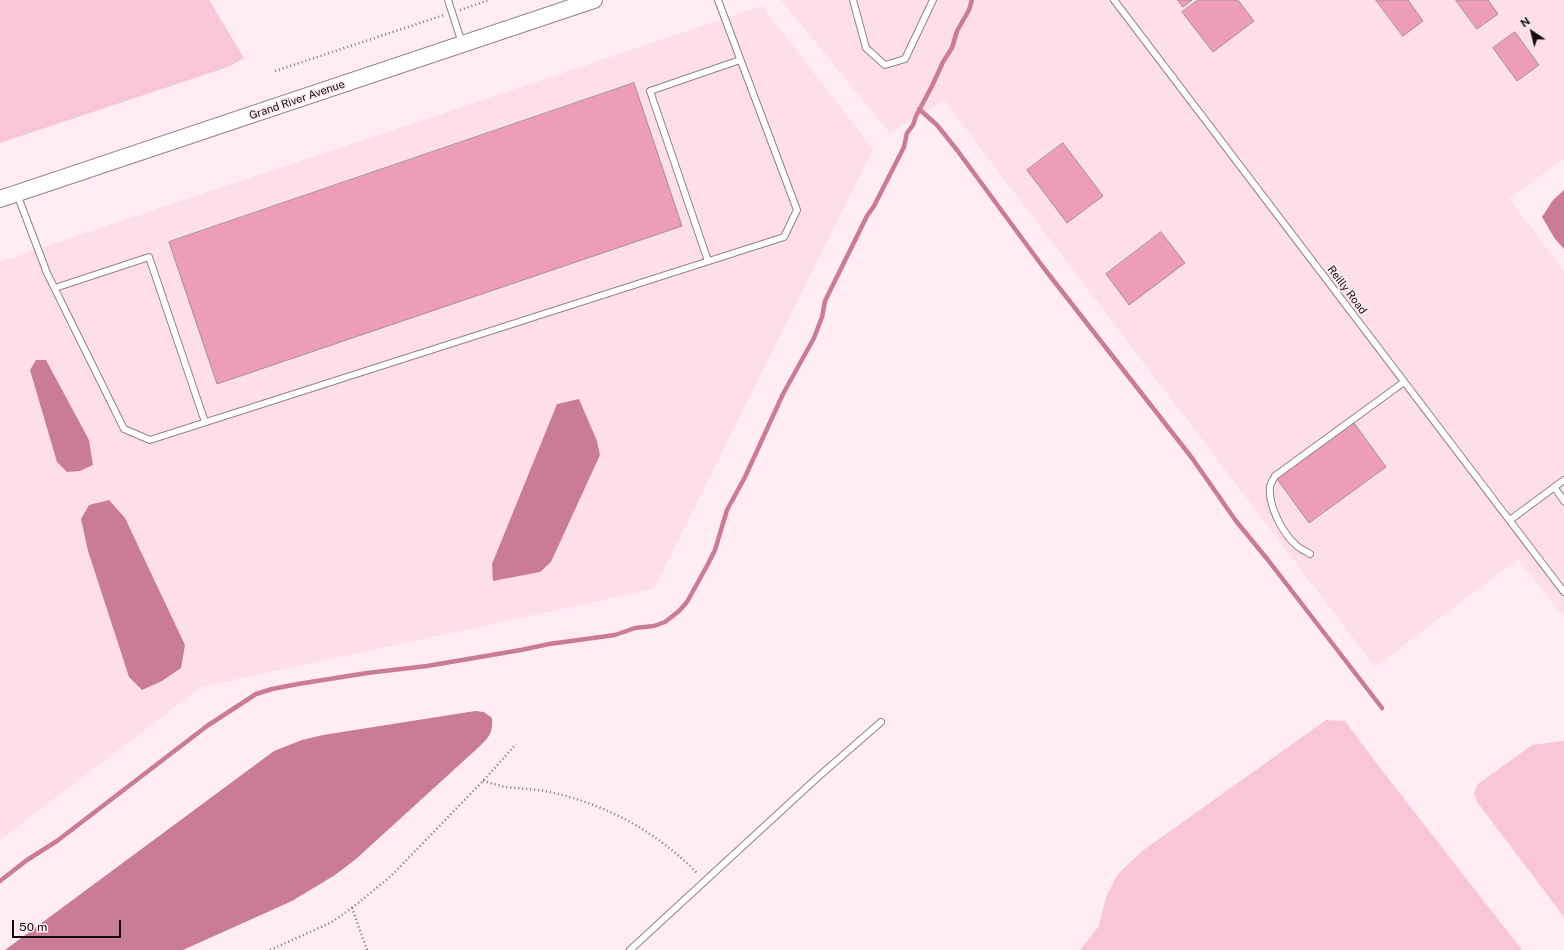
<!DOCTYPE html>
<html>
<head>
<meta charset="utf-8">
<style>
	body { margin:0 }
	#map { position:relative; width:1564px; height:950px; overflow:hidden; background:#ffedf2; font-family:"Public Sans",sans-serif }
	canvas { display:block }
	.north { position:absolute; left:1512px; top:12px; width:40px; height:40px; -webkit-text-stroke:3px #ffedf2; paint-order:stroke; rotate:325deg; font-size:11px; font-weight:700; line-height:16px; text-align:center; color:#120b0d }
	.north::after { content:''; display:block; margin:auto; width:14px; height:18px; background:#120b0d; clip-path:polygon(50% 0,100% 100%,50% 72%,0 100%) }
	.scale { position:absolute; left:12px; top:920px; width:109px; height:18px; box-sizing:border-box; border:2px solid #120b0d; border-top:0; padding-left:5px; font-size:12px; line-height:14px; white-space:nowrap; color:#120b0d; -webkit-text-stroke:3px #ffedf2; paint-order:stroke }
</style>
</head>
<body>
<div id="map">
<canvas width="1564" height="950"></canvas>
<div class="north">N</div>
<div class="scale">50 m</div>
</div>
<script>
const context = document.querySelector('canvas').getContext('2d');
context.lineJoin = 'round';
function paint(path, color) { context.fillStyle = color; context.fill(path, 'evenodd'); }
function strokePath(path, color, width, dash) { context.strokeStyle = color; context.lineWidth = width; context.lineCap = dash ? 'butt' : 'round'; context.setLineDash(dash || []); context.stroke(path); }
function write(font, color, halo, rows, align = 'center') {
  context.font = font + ' "Public Sans",sans-serif'; context.lineWidth = 4; context.setLineDash([]); context.textBaseline = 'middle'; context.strokeStyle = halo; context.fillStyle = color; for (const [text, x, y, turn = 0] of rows) {
    context.save(); context.translate(x, y); context.rotate((+turn || 0) * Math.PI / 180); context.textAlign = isNaN(turn) ? turn : align; if (halo) context.strokeText(text, 0, 0); context.fillText(text, 0, 0); context.restore();
  }
}
const built = new Path2D(`
	M781 0H1564V159L1509 199 1564 271V617L1518 559 1375 667 944 100 890 133Z
	M762 6 873 149 654 589 201 687 0 840V262Z`);
const green = new Path2D(`
	M0 0H209L244 58 228 67 0 143Z
	M1326 720 1345 721 1377 764 1522 950H1080L1099 926 1106 897 1117 875 1142 851Z
	M1564 741V917L1477 802 1474 793 1478 784 1532 745Z`);
const water = new Path2D(`
	M1564 190V249L1555 239 1542 217 1553 200Z
	M36 360H46L89 440 93 465 80 471 67 472 57 462 30 370Z
	M579 399 597 441 600 455 551 562 540 572 493 581 492 564 557 404Z
	M109 500 125 518 185 645 181 668 162 681 142 690 129 677 88 551 81 519 89 505Z
	M475 711 484 712 492 718C493 732 490 736 480 746L356 859 335 875 292 901 183 950H5L274 751 302 740 323 735Z`);
const stream = new Path2D(`
	M919 109 937 125 957 150 1043 267 1192 458 1236 521 1268 560 1382 708
	M0 881 27 860 57 841 207 726 256 694 272 689 298 684 367 673 427 666 521 650 549 644 615 635 635 628 654 626 665 622 679 611 687 602 708 564 715 550 727 510 745 477 783 394 814 338 822 317 825 301 867 216 874 206 904 147 907 133 913 125 916 116 932 86 943 62 952 48 957 31 969 10 972 0`);
const building = new Path2D(`
	M1178 0H1192L1183 7Z
	M1198 0H1238L1254 21 1213 52 1182 12Z
	M1376 0H1408L1423 21 1403 36Z
	M1456 0H1488L1498 14 1477 29Z
	M1515 32 1539 65 1517 81 1493 48Z
	M634 83 682 226 217 384 169 242Z
	M1063 143 1103 196 1067 223 1027 170Z
	M1161 232 1185 263 1129 305 1106 274Z
	M1354 423 1386 467 1309 523 1277 479Z`);
const path = new Path2D(`
	M460 10 489 0
	M275 71 444 15
	M483 781C491 783 499 786 507 787 522 789 536 789 550 792 608 805 657 832 698 874
	M352 908 391 876 483 781 516 744
	M270 950 330 923 352 908 367 950`);
const lane = new Path2D(`
	M448 0 462 43
	M853 0 866 48 885 65 905 59 933 0
	M1114 0 1564 592
	M17 194 47 273 124 429 150 440 784 237 797 210 718 0
	M708 261 650 91 740 60
	M55 288 149 257 205 422
	M1554 487 1564 501
	M1510 520 1564 480
	M1310 554C1306 551 1300 549 1297 546 1283 534 1268 506 1270 487 1270 484 1273 480 1275 476L1404 382
	M630 950 818 777 881 722`);
const secondary = new Path2D(`
	M0 199 594 0`);
const streetNames = [
	["Grand River Avenue",297,100,-19],
	["Reilly Road",1347,290,53]
];
paint(built, '#fedfe8');
paint(green, '#f8c6d5');
paint(water, '#ca7c95');
strokePath(stream, '#ca7c95', 4.5);
paint(building, '#ee9db7');
strokePath(building, '#a59196', 1);
strokePath(lane, '#948085', 8);
strokePath(secondary, '#948085', 18);
strokePath(path, '#7e7276', 2.5, [1, 3]);
strokePath(lane, '#fff', 6);
strokePath(secondary, '#fff', 16);
write('11px', '#120b0d', '#ffedf2', streetNames);
</script>
</body>
</html>
